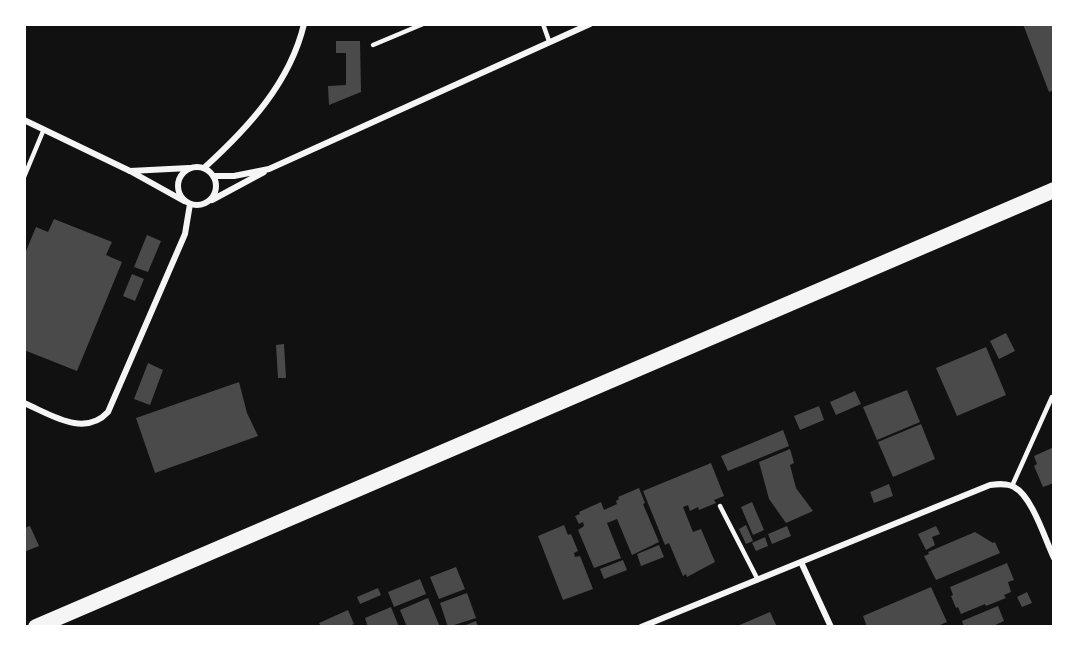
<!DOCTYPE html>
<html>
<head>
<meta charset="utf-8">
<style>
	body { margin:0 }
	#map { position:relative; width:1078px; height:651px; overflow:hidden; background:#111; font-family:"IBM Plex Serif",serif }
	canvas { display:block }
	.frame { position:absolute; inset:0; border:26px solid #fff; pointer-events:none }
</style>
</head>
<body>
<div id="map">
<canvas width="1078" height="651"></canvas>
<div class="frame"></div>
</div>
<script>
const context = document.querySelector('canvas').getContext('2d');
context.lineJoin = 'round';
function paint(path, color) { context.fillStyle = color; context.fill(path, 'evenodd'); }
function strokePath(path, color, width, dash) { context.strokeStyle = color; context.lineWidth = width; context.lineCap = dash ? 'butt' : 'round'; context.setLineDash(dash || []); context.stroke(path); }
const building = new Path2D(`
	M1023 24H1054V90L1049 92Z
	M336 41H360L361 92 329 105 328 86 346 85V53H336Z
	M54 219 112 242 106 255 122 262 77 371 24 350V256L36 227 48 232Z
	M147 235 161 241 148 272 134 267Z
	M132 274 144 279 135 301 123 296Z
	M1006 333 1015 351 999 359 990 341Z
	M284 344 286 378H278L276 345Z
	M986 347 1006 395 957 416 936 368Z
	M148 363 163 370 150 405 134 399Z
	M239 382 247 413 258 436 155 473 136 418Z
	M907 390 920 422 877 440 863 407Z
	M855 391 861 404 836 415 830 402Z
	M819 406 824 420 800 430 794 416Z
	M921 424 935 459 893 477 878 442Z
	M783 430 789 446 728 471 721 456Z
	M1054 447V483L1043 487 1034 466 1037 464 1034 456Z
	M790 449 794 463 790 465 796 488 813 511 786 523 769 499 759 462Z
	M711 463 724 496 714 500 716 503 699 510 698 507 690 511 688 505 683 507 693 532 701 529 715 562 687 577 686 574 683 576 669 543 665 545 643 491Z
	M889 484 893 496 874 503 870 492Z
	M639 488 645 503 643 504 659 542 632 555 617 519 607 523 621 558 594 568 578 530 584 526 583 522 579 524 575 516 580 514 579 512 601 502 604 510 617 504 616 501 619 499 618 497Z
	M752 502 764 530 753 535 741 507Z
	M564 525 568 535 571 534 578 551 574 553 575 557 580 556 593 589 563 600 538 536Z
	M746 525 753 541 746 544 739 529Z
	M30 526 39 546 24 552V528Z
	M787 526 791 536 772 544 768 534Z
	M936 526 940 534 932 537 935 545 926 550 918 534Z
	M975 532 993 543 995 542 1000 553 936 580 924 556 929 554 928 552Z
	M765 537 768 546 756 551 752 543Z
	M659 545 664 557 641 566 637 554Z
	M623 560 627 570 604 579 600 569Z
	M1007 563 1014 580 1008 582 1011 592 1004 595 1006 598 986 606 985 604 961 614 958 607 956 608 951 596 953 595 950 587Z
	M456 567 465 589 439 599 430 577Z
	M420 579 426 594 394 607 388 592Z
	M931 587 947 622 935 627H867L863 616Z
	M378 588 381 595 360 604 357 597Z
	M1027 592 1032 603 1022 607 1017 597Z
	M467 593 476 618 448 627 440 603Z
	M428 598 440 627H407L400 610Z
	M998 606 1004 621 991 627H964L962 621Z
	M391 607 399 627H368L365 618Z
	M348 610 354 624 347 627H321L319 623Z
	M770 612 777 627H735Z
	M476 621 478 627H461Z`);
const service = new Path2D(`
	M543 24 549 41
	M373 45 423 24
	M24 177 44 129
	M1012 486 1052 397
	M720 506 758 580`);
const minor = new Path2D(`
	M24 120 130 171 184 201
	M178 186a19 19 0 1 1 38 0a19 19 0 1 1-38 0Z
	M204 168C248 128 290 83 304 24
	M130 171 189 168
	M213 176H234L269 169 590 24
	M212 200 264 172
	M24 403C50 414 84 438 108 412L185 234 190 204
	M801 562 831 627
	M641 627 990 485C998 484 1007 483 1014 487 1032 496 1045 539 1054 558`);
const trunk = new Path2D(`
	M36 627 1054 190`);
paint(building, '#4a4a4a');
strokePath(service, '#f5f5f5', 4.5);
strokePath(minor, '#f5f5f5', 6);
strokePath(trunk, '#f5f5f5', 16);
</script>
</body>
</html>
